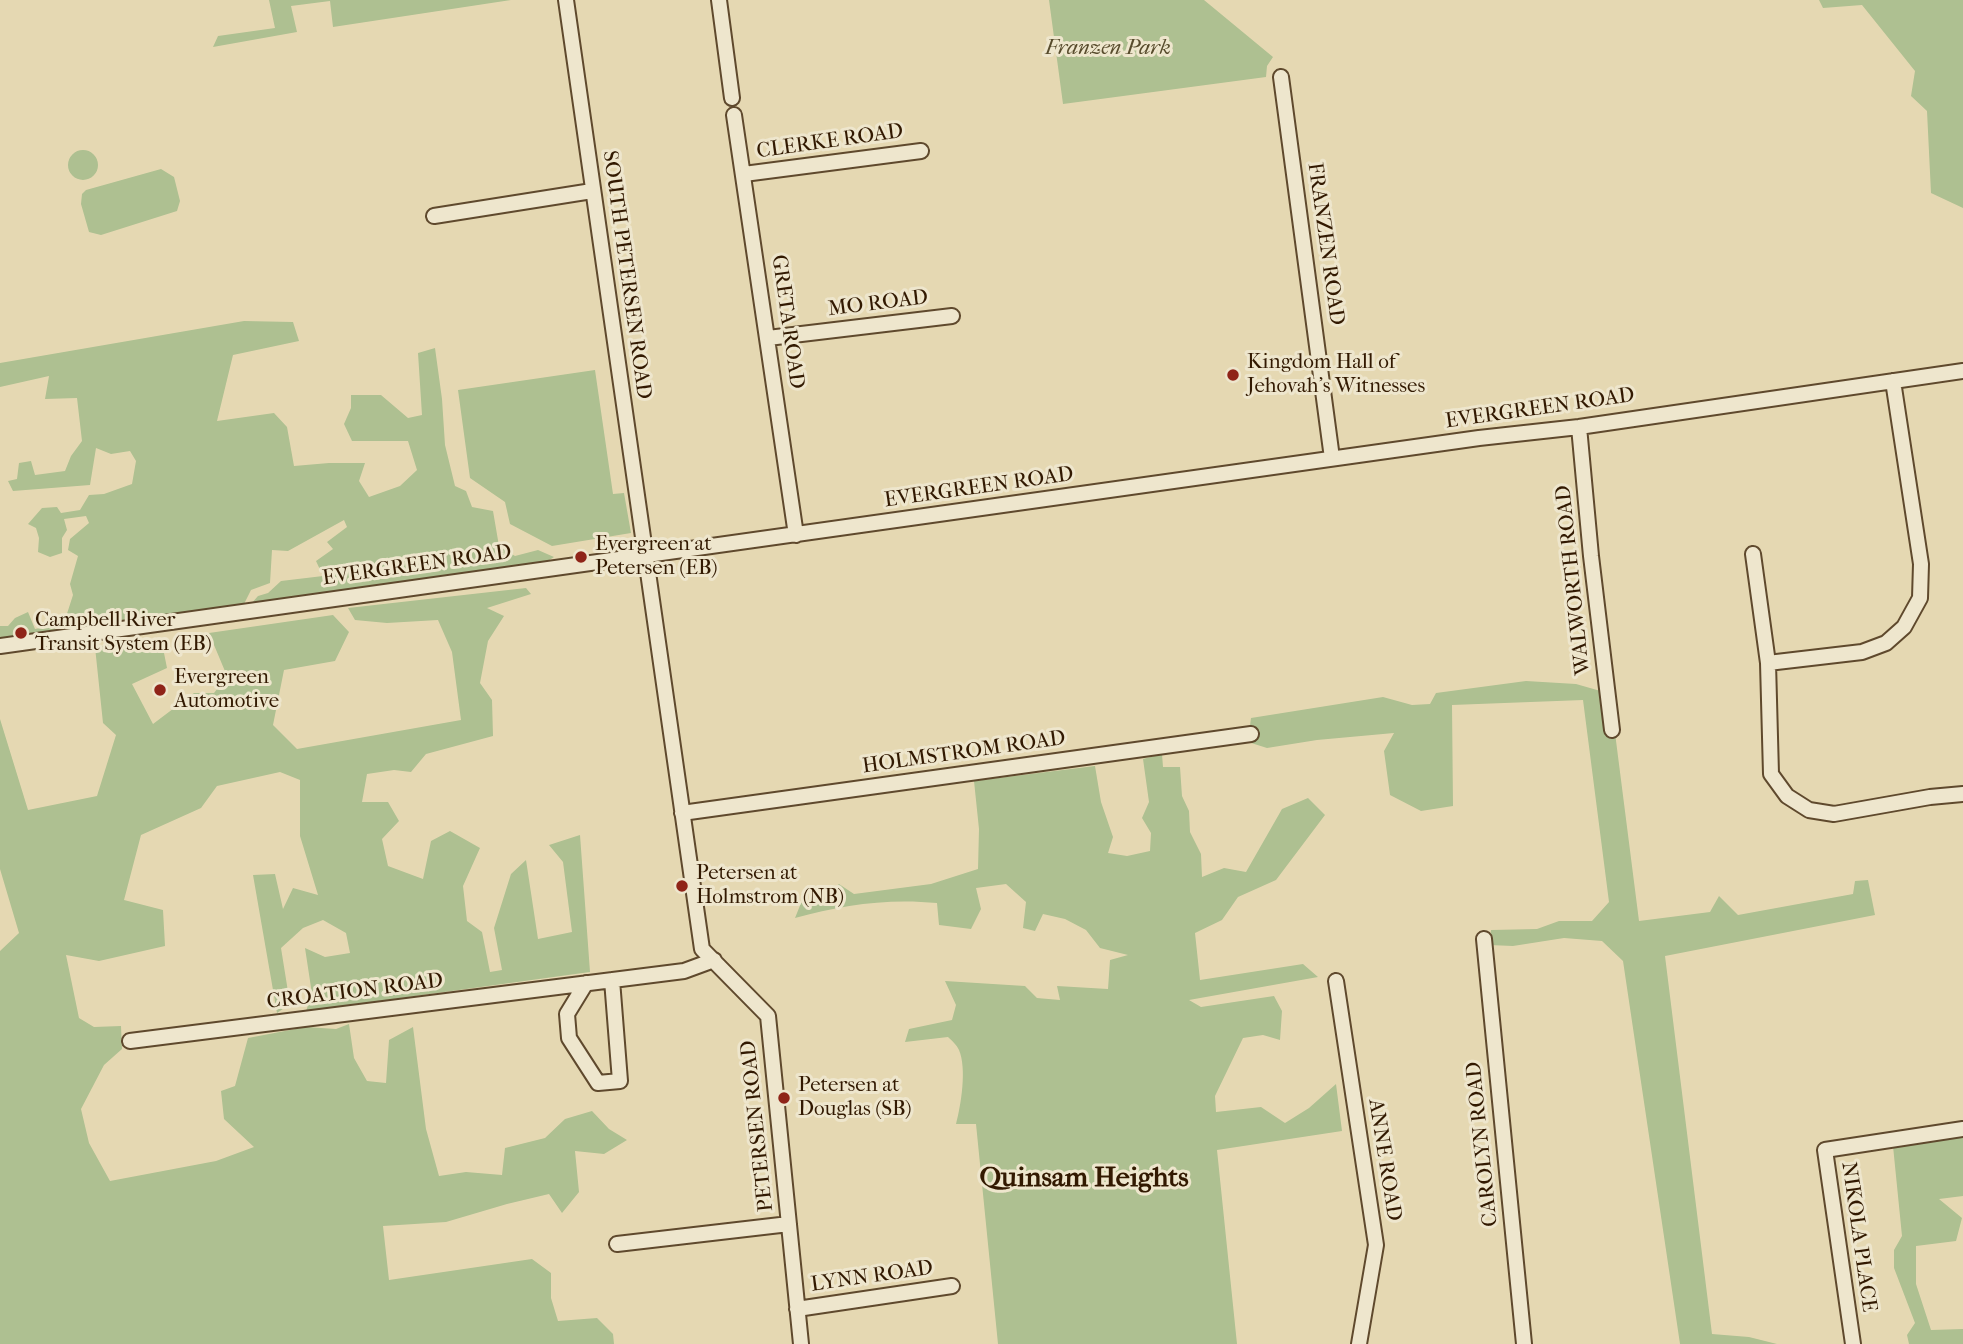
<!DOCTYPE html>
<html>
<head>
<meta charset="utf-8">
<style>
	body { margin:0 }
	canvas { display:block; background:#e5d8b2 }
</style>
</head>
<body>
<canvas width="1963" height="1344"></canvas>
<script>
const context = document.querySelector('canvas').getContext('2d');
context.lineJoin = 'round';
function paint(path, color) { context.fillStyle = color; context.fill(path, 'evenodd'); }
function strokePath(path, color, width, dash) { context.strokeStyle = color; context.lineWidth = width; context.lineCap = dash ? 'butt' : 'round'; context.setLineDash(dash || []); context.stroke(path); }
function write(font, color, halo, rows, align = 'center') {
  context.font = font + ' "IM FELL French Canon",serif'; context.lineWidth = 6; context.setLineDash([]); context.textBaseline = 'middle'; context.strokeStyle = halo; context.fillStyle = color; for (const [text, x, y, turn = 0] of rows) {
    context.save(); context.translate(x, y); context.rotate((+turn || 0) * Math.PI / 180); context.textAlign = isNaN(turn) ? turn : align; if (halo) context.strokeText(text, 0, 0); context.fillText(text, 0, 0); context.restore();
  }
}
const green = new Path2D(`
	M269 0H511L333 27 330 1 291 6 297 32 213 47 218 36 275 28Z
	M1049 0H1204L1273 57 1267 66 1266 77 1063 104Z
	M1819 0H1963V208L1931 193 1927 111 1911 96 1915 71 1862 5 1823 8Z
	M68 165a15 15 0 1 1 30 0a15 15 0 1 1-30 0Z
	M161 169 174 177 180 201 177 211 101 235 89 232 81 204 82 194 86 190Z
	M244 321 293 322 299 341 233 355 217 421 274 413 287 427 294 466 329 463H365L359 481 369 497 400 486 417 470 408 441H352L344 424 351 408V395H381L408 418 422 415 418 353 435 348 442 399 445 445 455 486 466 491 472 507 493 511 499 546 515 556 538 550 554 557 540 566 251 604 258 596 268 593 281 581 323 576 316 561 333 549 327 542 347 527 344 520 288 551 272 550 270 583 251 590 243 606 0 642V626H8L15 618 28 612 35 629 64 623 73 595 70 584 78 556 68 550 70 539 89 523 86 516 64 519 67 530 62 538V553L50 557 38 552 39 538 36 528 28 524 42 508 57 507 61 513 80 510 89 495 104 494 132 484 136 461 130 451 111 454 96 448 90 485 13 491 8 481 17 479 19 463 31 461 35 475 65 471 71 456 82 441 77 398 45 399 49 376 0 387V363Z
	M595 370 613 494 624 493 631 533 552 546 510 524 505 502 470 478 458 390Z
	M526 588 531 594 487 608 504 616 488 641 480 683 492 700 493 736 426 754 411 772 394 770 367 774 362 802H388L399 821 382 839 388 866 423 879 431 841 450 831 480 848 463 886 467 921 482 932 490 972 502 970 494 928 511 874 526 860 538 939 572 932 563 862 549 845 580 835 590 972 306 1011 312 994 305 948 325 957 350 953 346 933 323 920 303 928 281 948 290 1004 277 1013 253 875 275 874 283 909 293 888 318 895 300 836V780L280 772 217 786 201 808 141 835 124 900 163 910 165 946 99 961 66 955 79 1018 94 1027 121 1026 122 1049 104 1065 81 1109 89 1143 110 1181 216 1161 254 1147 224 1119 221 1091 235 1086 248 1038 306 1027 336 1029 349 1024 354 1058 367 1081 386 1083 389 1040 413 1027 426 1129 439 1176 466 1172 502 1175 505 1148 545 1138 565 1119 592 1111 609 1129 627 1140 604 1154 575 1151 579 1192 562 1213 549 1194 507 1204 446 1222 383 1226 389 1280 532 1259 551 1273V1298L558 1321 597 1318 613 1334 614 1344H0V951L19 933 0 869V719L28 810 97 796 116 735 103 723 95 647 137 641 164 653 167 668 132 684 153 724 194 693H214L227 676 209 633 333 615 349 632 335 661 284 670 273 725 297 749 461 720 452 652 438 620 387 623 355 620 348 608Z
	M1526 681 1576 684 1604 692 1614 725 1639 921 1710 912 1719 896 1738 915 1853 894 1855 881 1868 880 1875 915 1665 956 1712 1334 1749 1337 1777 1344H1680L1623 961 1602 941 1564 938 1513 946 1489 945 1491 930 1537 929 1559 921H1592L1609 902 1583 700 1452 705 1453 806 1421 811 1390 795 1384 751 1394 733 1317 740 1267 748 1248 742 1251 718 1383 697 1412 705 1430 704 1436 693Z
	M1162 754 1163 767H1180L1182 796 1189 811 1190 832 1201 854 1202 877 1224 868 1246 872 1282 809 1308 798 1325 815 1276 880 1238 897 1222 920 1195 933 1200 980 1303 964 1318 977 1189 1000 1201 1007 1274 996 1282 1011 1280 1040 1263 1035 1243 1038 1215 1096 1216 1112 1261 1107 1285 1123 1309 1108 1336 1084 1342 1131 1217 1150 1237 1344H998L976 1124H956C961 1105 967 1069 959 1050 957 1045 951 1040 948 1037L905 1042 909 1029 952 1020 956 1005 945 981 1025 986 1037 998 1060 1000 1057 986 1108 989 1110 960 1128 955 1100 948 1086 930 1065 919 1043 914 1035 931 1023 928 1026 902 1006 884 976 888 981 909 971 929 939 925 937 903C888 898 841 905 795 918L801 903 826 896 839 884 854 894 931 884 978 869 979 829 974 781 1095 766 1101 802 1113 837 1108 853 1127 856 1150 851 1151 833 1142 818 1149 802 1143 759Z
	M1963 1136V1196L1939 1199 1962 1218 1956 1241 1916 1246V1284L1931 1330 1963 1329V1344H1909L1907 1335 1915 1323 1894 1268V1250L1902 1236 1893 1146Z`);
const minor = new Path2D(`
	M566 0 702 949 768 1016 801 1344
	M719 0 732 98
	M1281 77 1332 458
	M734 115 796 535
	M744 174 921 151
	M434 216 592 191
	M768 338 952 316
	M1579 427 1591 556 1612 730
	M1753 554 1768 663 1771 774 1787 796 1809 810 1834 814 1930 797 1963 794
	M0 646 1479 438 1579 427 1963 371
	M1768 663 1862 652 1886 643 1904 627 1920 598 1921 564 1893 381
	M682 813 1251 734
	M1484 939 1524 1344
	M1336 981 1376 1245 1359 1344
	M586 983 567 1014 569 1038 598 1083 620 1081 612 980
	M130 1041 684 971 714 960
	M617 1244 789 1224
	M797 1309 952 1286
	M1853 1344 1825 1150 1963 1129`);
const markers = [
	[1233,375,7,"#8f2418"],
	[581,557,7,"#8f2418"],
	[21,633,7,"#8f2418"],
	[160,690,7,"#8f2418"],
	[682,886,7,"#8f2418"],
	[784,1098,7,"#8f2418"]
];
const parkNames = [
	["Franzen Park",1108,49]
];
const streetNames = [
	["CLERKE ROAD",830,142,-8],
	["FRANZEN ROAD",1325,244,82],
	["SOUTH PETERSEN ROAD",626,275,82],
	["MO ROAD",878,304,-7],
	["GRETA ROAD",787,322,82],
	["EVERGREEN ROAD",1540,409,-8],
	["EVERGREEN ROAD",979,488,-8],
	["EVERGREEN ROAD",417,566,-8],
	["WALWORTH ROAD",1574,580,-96],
	["HOLMSTROM ROAD",964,753,-8],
	["CROATION ROAD",355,992,-7],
	["PETERSEN ROAD",758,1126,-96],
	["CAROLYN ROAD",1483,1144,-96],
	["ANNE ROAD",1384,1160,81],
	["NIKOLA PLACE",1858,1237,82],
	["LYNN ROAD",872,1277,-8]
];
const poiNames = [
	["Kingdom Hall of",1247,363],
	["Jehovah's Witnesses",1247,387],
	["Evergreen at",595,545],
	["Petersen (EB)",595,569],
	["Campbell River",35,621],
	["Transit System (EB)",35,645],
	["Evergreen",174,678],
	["Automotive",174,702],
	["Petersen at",696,874],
	["Holmstrom (NB)",696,898],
	["Petersen at",798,1086],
	["Douglas (SB)",798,1110]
];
const districtNames = [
	["Quinsam Heights",1084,1179]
];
paint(green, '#aec091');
strokePath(minor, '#5f492d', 18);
strokePath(minor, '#eee6cd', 14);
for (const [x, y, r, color] of markers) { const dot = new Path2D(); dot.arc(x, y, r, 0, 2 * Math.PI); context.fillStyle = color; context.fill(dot); strokePath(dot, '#eee6cd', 2.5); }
write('italic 21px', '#574b2c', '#eee6cd', parkNames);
write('21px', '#321901', '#eee6cd', streetNames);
write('21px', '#321901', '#eee6cd', poiNames, 'left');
write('bold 28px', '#321901', '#eee6cd', districtNames);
</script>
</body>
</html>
